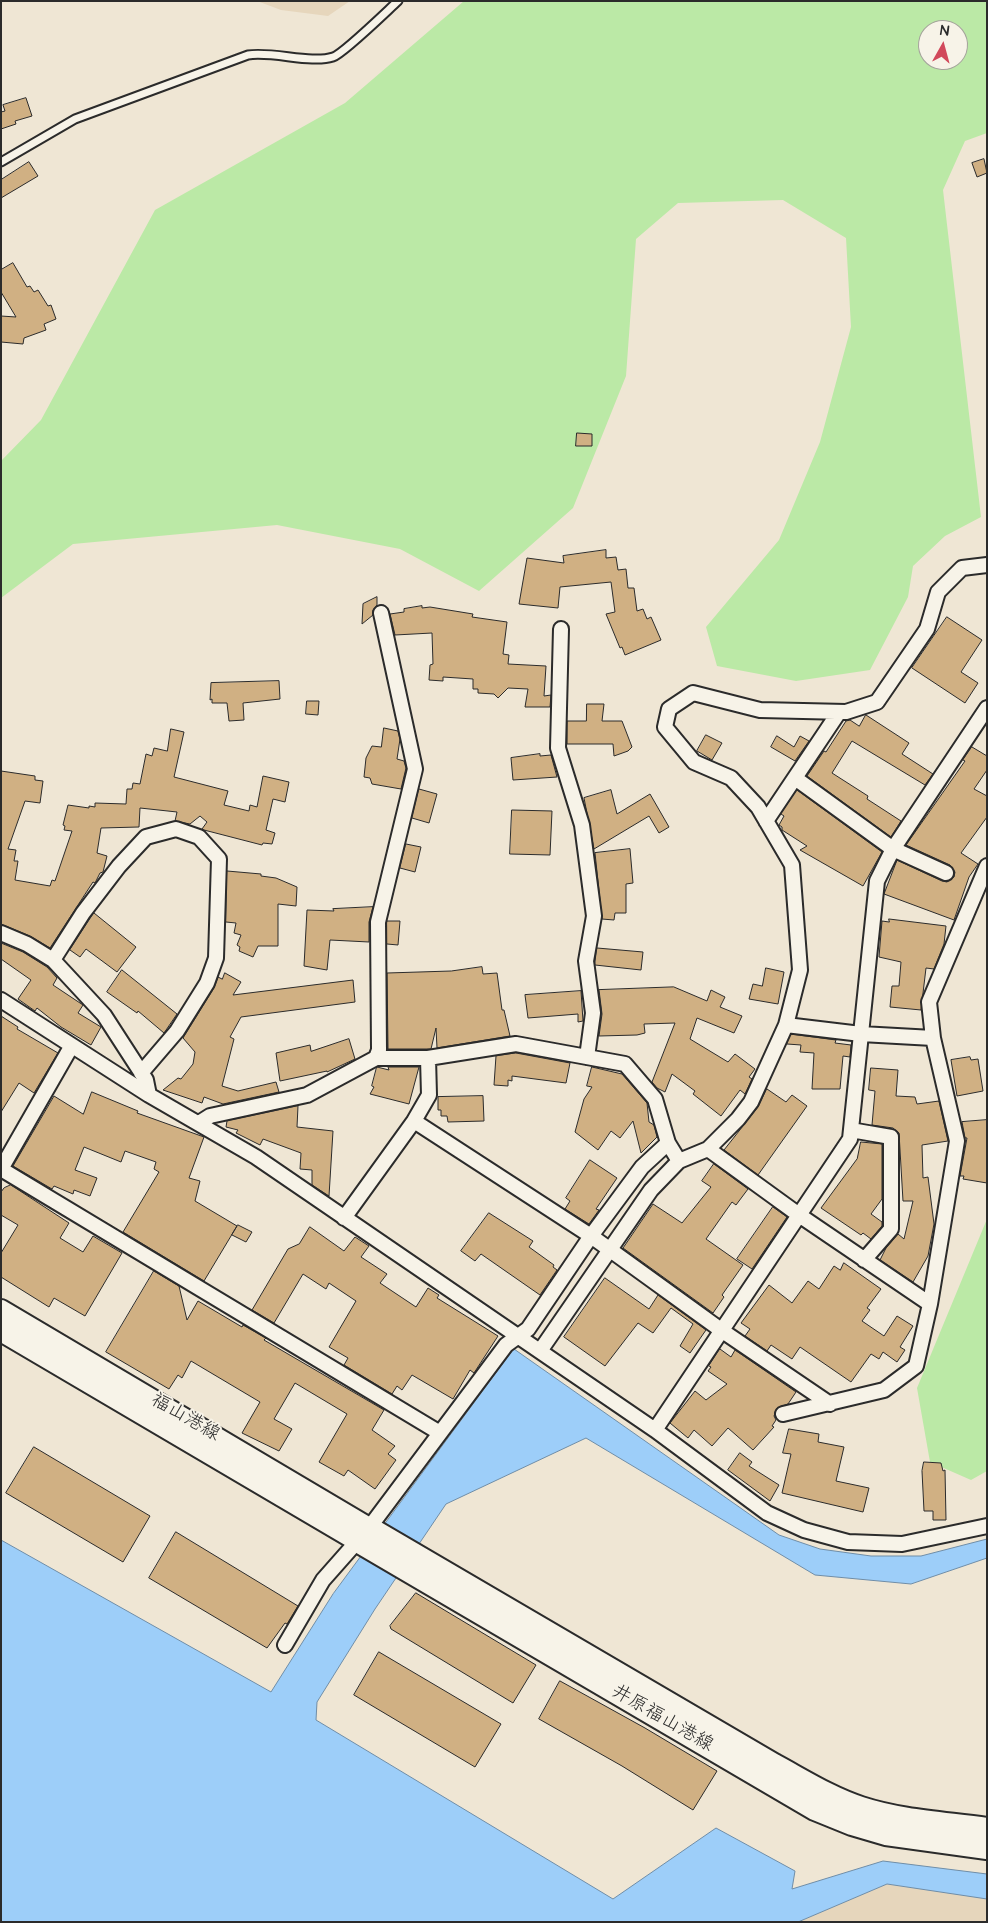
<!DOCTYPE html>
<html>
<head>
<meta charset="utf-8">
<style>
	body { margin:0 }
	#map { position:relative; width:988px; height:1923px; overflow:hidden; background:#efe6d4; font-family:"Architects Daughter",sans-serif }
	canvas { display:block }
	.frame { position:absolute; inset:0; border:2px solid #2b2b2b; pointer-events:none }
	.north { position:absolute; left:918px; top:20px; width:50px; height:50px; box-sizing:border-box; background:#f7f3e8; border:1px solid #a5a39c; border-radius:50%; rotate:7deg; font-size:14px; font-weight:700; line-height:20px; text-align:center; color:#2b2b2b }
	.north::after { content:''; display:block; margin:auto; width:18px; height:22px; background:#d1495b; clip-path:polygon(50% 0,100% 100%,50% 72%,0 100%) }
</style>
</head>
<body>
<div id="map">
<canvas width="988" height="1923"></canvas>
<div class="frame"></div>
<div class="north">N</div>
</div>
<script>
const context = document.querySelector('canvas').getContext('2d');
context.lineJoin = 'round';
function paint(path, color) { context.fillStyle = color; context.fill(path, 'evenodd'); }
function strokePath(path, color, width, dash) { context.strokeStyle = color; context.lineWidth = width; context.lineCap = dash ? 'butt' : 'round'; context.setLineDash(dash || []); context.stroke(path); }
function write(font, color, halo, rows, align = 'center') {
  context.font = font + ' "Architects Daughter","Klee One",sans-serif'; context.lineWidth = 4; context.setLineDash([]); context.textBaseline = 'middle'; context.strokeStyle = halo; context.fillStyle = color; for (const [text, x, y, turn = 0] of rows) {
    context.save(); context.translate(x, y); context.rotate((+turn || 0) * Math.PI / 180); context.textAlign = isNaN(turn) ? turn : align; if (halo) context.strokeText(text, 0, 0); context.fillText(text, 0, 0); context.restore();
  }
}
const built = new Path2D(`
	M257 1H350L328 16 281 10Z
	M887 1884 987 1898V1922H798Z`);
const green = new Path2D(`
	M464 1H987V133L965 141 943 190 981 517 945 536 913 566 908 597 870 670 796 681 717 666 706 627 779 540 820 442 851 327 846 238 783 200 678 203 636 239 626 376 573 508 479 591 400 549 277 525 73 544 1 598V461L41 420 155 210 345 103ZM928 30H958V60H928Z
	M987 1219V1471L971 1480 930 1462 917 1388Z`);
const water = new Path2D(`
	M514 1349 779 1535 820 1549 871 1556H921L987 1539V1558L911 1584 815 1575 586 1438 446 1504 375 1609 317 1702 316 1720 613 1899 716 1828 795 1871 792 1889 883 1861 987 1874V1899L887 1884 798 1922H1V1540L271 1692 333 1594Z`);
const building = new Path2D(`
	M26 98 32 116 15 121 16 124 1 129V112L5 111 3 105Z
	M984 159 987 173 977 177 972 163Z
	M29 162 38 176 1 198V180Z
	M13 263 27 287 30 286 34 292 38 290 48 306 51 305 56 319 44 324 46 330 24 338 23 344 1 342V316L16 317 1 292V270Z
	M577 433 592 434V446H576Z
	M606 550V558L616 557 618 570 626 569 628 588H634L637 611 643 609 647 619 651 617 661 640 625 655 622 647 620 648 606 614 615 612 611 582 560 587 558 608 519 604 527 558 564 563 563 556Z
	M377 597V605L373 610V615L362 624 363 604Z
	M422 606V608L430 607 473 614 472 617 507 622 503 654 509 655 508 664 546 666 544 696 551 695 550 707H525L528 689 508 688 498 698 494 694 478 693V689H473V679L443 677V681L429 680 430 665 433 664 432 633 395 635 390 614 404 612V609Z
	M947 617 982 640 961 672 978 683 965 703 912 668Z
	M279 681 280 699 243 703 244 720 229 721 227 703H212V699L210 700 211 683Z
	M307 701H319L318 715 306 714Z
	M587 704H604L602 721H622L632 747 628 751 614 756 613 744H567V721H586Z
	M866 715 909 743 902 754 933 774 925 785 852 741 832 773 868 796 867 799 901 821 891 837 807 776 824 751 826 752 846 721 850 720 859 726Z
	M384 728 398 731 400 739 397 759 404 761 406 768 401 789 372 784 370 778 364 777 366 758 372 746 381 747Z
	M171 729 184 732 174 777 228 791 224 805 249 811 250 805 257 807 263 776 289 782 285 802 273 799 266 830 275 833 272 844 263 843 262 845 204 830 202 829 207 822 200 816 190 824 175 821 177 812 140 808 139 827 101 828 97 853 107 856 103 872 100 873 95 883 93 882 50 948 30 936 1 924V771L35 776V780L43 781 40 803 25 801 8 849 16 850 14 861H18L15 880 50 886 52 880 55 881 72 831 64 830 65 826 63 825 68 805 89 808V806L95 807V803L126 804 127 789H132L133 783 140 784 146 754 152 756 154 748 167 751Z
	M706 735 722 743 712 760 697 751Z
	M777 736 794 747 800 736 809 741 795 761 771 747Z
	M972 747 987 756V770L974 789 987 796V817L961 853 978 864 969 877 954 920 884 894 897 860 942 881 947 882 954 877 955 872 950 865 906 845 965 761 963 760Z
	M540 754V756L551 755 557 777 513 780 511 758Z
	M419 789 437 794 429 823 412 818Z
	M611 790 617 814 650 794 669 827 659 833 649 816 594 849 584 798Z
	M797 790 882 852 863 886 800 850 807 846 782 830V827L779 825 784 816 781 814Z
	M512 810 552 811 550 855 510 854Z
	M406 844 421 847 415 872 400 868Z
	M630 849 633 883 626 884V913H615L614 920 602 919 595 853Z
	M227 871 261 874V876L276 878 297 887 296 906 278 904V946H258L253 957 239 951 240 947 237 945 241 935 234 933 236 923 226 922Z
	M373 907 369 922V942L330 940 327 970 304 966 307 910 334 911 333 909Z
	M94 913 136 947 117 972 86 949 80 957 70 950Z
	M889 919 946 926 944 944 934 969 926 968 921 1010 890 1007 892 986H899L901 962 879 957 882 921 889 922Z
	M387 921H400L398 945 387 944Z
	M1 943 23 952 47 967 57 978 53 985 83 1005 78 1013 101 1027 91 1045 61 1027 37 1008 35 1011 18 999 31 980 1 959Z
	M597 948 643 952 641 970 595 965Z
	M482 967 483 974 497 973 502 1010H504L510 1036 437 1048 436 1028 431 1049H388L387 973 451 971Z
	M766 968 784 972 778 1004 749 999 753 984 762 986Z
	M122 970 177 1014 164 1033 138 1011 137 1013 107 992Z
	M225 973 241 982 233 995 353 980 355 1002 241 1017 230 1037 234 1039 222 1086 238 1091 276 1082 279 1092 223 1104 204 1097 202 1103 163 1090 178 1078 181 1079 193 1064 195 1052 183 1038 214 988 218 977 222 979Z
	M674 987 707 1001 711 990 725 997 720 1007 742 1016 734 1033 697 1018 690 1039 728 1062 735 1054 755 1069 749 1077 752 1079 745 1094 740 1090 721 1116 693 1094 695 1091 672 1074 665 1092 657 1088 652 1082 675 1023 644 1024 645 1033 637 1035 599 1036 602 1014 599 990Z
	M581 991 583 1021 578 1022V1014L528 1018 525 995Z
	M1 1016 18 1027 17 1029 58 1053 34 1093 19 1083 1 1112Z
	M791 1034 836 1040 835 1043 851 1045 850 1057 843 1056 840 1089H812L814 1053 800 1052 801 1045 787 1044Z
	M349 1039 355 1059 327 1072V1071L280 1081 276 1053 310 1045 311 1051Z
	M516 1053 570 1063 566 1083 512 1076V1081L508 1080V1086L494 1085 496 1056Z
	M970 1057 971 1060 978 1059 983 1091 957 1096 951 1060Z
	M377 1067 389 1070 388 1067H419L409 1104 370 1094 374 1087 372 1086Z
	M592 1067 622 1074 647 1103 649 1122 654 1125 657 1137 641 1153 633 1121 620 1138 611 1131 598 1150 575 1132 584 1099 592 1087 587 1086Z
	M871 1068 898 1070 896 1096 915 1097 917 1104 939 1101 948 1141 922 1145 923 1178 928 1177 934 1224 928 1256 913 1282 880 1260 886 1248 898 1234 904 1239 913 1201H903L899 1133 893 1128 872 1125 875 1091 869 1090Z
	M767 1089 786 1102 792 1095 807 1106 758 1175 724 1150 758 1107Z
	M92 1092 138 1111 137 1113 204 1137 189 1178 200 1181 195 1201 237 1226 204 1281 123 1232 159 1172 154 1169 156 1162 125 1151 121 1162 84 1147 75 1170 97 1178 90 1196 74 1190 73 1194 54 1186 52 1189 13 1166 54 1096 83 1114Z
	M483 1096 484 1121 448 1122 447 1116H441V1110H438V1097Z
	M298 1106 297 1127 333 1131 329 1196 312 1185V1170L300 1169 301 1153 263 1139 260 1145 236 1133 238 1130 226 1127 227 1121Z
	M987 1120V1183L963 1179 964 1176H960L967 1138H965L962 1122Z
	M861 1142 882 1144V1199L871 1214 882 1222V1226L871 1239 863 1233 861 1235 821 1208 857 1159Z
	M590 1160 617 1178 596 1209 599 1210 589 1224 565 1209 570 1201 566 1198Z
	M714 1164 748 1189 736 1205 732 1202 706 1239 743 1265 722 1295 724 1297 713 1313 623 1248 653 1204 682 1223 711 1187 702 1181Z
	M11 1185 69 1223 60 1238 83 1252 93 1236 122 1253 85 1316 54 1298 49 1307 1 1277V1253L18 1225 1 1215V1192L4 1188Z
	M773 1207 787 1217 752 1269 737 1259Z
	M489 1213 533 1241 529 1247 554 1265 553 1267 557 1270 540 1295 481 1254 475 1261 461 1251Z
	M238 1225 252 1232 246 1242 232 1235Z
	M310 1227 344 1251 355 1237 369 1246 361 1257 387 1274 380 1283 416 1307 428 1288 439 1295 437 1298 498 1336 474 1373 470 1370 453 1399 412 1375 402 1390 397 1386 392 1394 344 1365 348 1358 329 1347 356 1301 329 1283 326 1289 303 1274 274 1323 252 1310 288 1249 299 1244Z
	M844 1263 881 1289 867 1308 870 1310 862 1321 884 1336 897 1316 913 1326 900 1347 905 1350 897 1362 883 1352 879 1359 871 1354 851 1382 800 1347 792 1359 771 1345 767 1351 745 1336 750 1329 741 1323 769 1285 792 1303 808 1281 819 1289 834 1266 840 1270Z
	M154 1271 179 1286 187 1320 198 1301 242 1327 243 1325 266 1338 264 1340 384 1410 372 1430 395 1446 388 1454 396 1460 375 1489 348 1470 344 1476 319 1462 347 1414 295 1383 274 1419 292 1429 279 1451 242 1433 260 1402 191 1361 182 1378 178 1375 169 1389 106 1352Z
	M605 1278 649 1309 658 1295 706 1330 690 1353 680 1346 693 1324 671 1308 653 1333 638 1323 605 1366 564 1337Z
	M720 1349 731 1357 735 1350 796 1392 788 1404 777 1408 774 1416 776 1420 772 1426 774 1427 753 1450 728 1428 712 1446 694 1430 688 1438 670 1423 695 1391 706 1400 727 1384 708 1371 711 1367 709 1366Z
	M789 1429 819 1434 818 1442 844 1447 836 1481 869 1488 863 1512 782 1493 791 1454 783 1453Z
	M34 1447 150 1516 123 1562 6 1493Z
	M740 1453 752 1462 749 1466 779 1485 770 1501 728 1470Z
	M924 1462 941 1463 943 1471 945 1470 946 1520H933V1511H924L922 1471Z
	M176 1532 298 1606 287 1624 285 1623 267 1648 149 1578Z
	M416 1593 536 1665 513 1703 391 1629 390 1626Z
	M379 1652 501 1724 475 1767 354 1695Z
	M560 1681 645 1728 717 1771 693 1810 622 1766 539 1719Z`);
const lane = new Path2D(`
	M1 162 75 119 248 55C273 51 311 64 333 57 343 54 387 11 398 1`);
const street = new Path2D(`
	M561 629 558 748 582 825 594 916 586 961 593 1013 587 1057
	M795 778 893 849 946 873
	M766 821 839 712
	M1 933 27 944 53 960 104 1015 146 1080 149 1095
	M53 960 83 913 119 866 146 837 176 829 199 837 219 859 216 958 207 983 177 1031 141 1073
	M1 1000 149 1095 256 1157 655 1430 767 1513 804 1530 848 1542 902 1544 987 1526
	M786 1025 861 1034 933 1038
	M376 1058 379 1050 378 922 415 769 381 613
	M414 1121 591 1236 721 1330 830 1404
	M199 1123 210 1116 307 1095 376 1058H428L516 1044 625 1064 655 1099 668 1143 679 1161
	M851 1130 891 1137V1229L864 1260
	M708 1149 799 1215 930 1304
	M1 1169 440 1433
	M1 1169 71 1047
	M344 1218 414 1121 429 1095 428 1058
	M540 1351 651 1190 679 1161 708 1149 738 1119 751 1102 786 1025 800 970 792 865 758 807 731 778 694 762 665 727 669 709 693 693 760 710 846 712 877 702 927 629 938 592 962 568 987 565
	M783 1414 884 1390 916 1366 930 1304 957 1141 933 1038 929 1002 987 866
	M655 1430 850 1139 877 881 893 849 987 708
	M285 1645 323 1580 369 1528 506 1345 528 1329 591 1236 642 1167 668 1143`);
const secondary = new Path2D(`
	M1 1310 369 1528
	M1 1331 356 1540`);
const primary = new Path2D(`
	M369 1528 774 1765C802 1780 830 1798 861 1808 901 1821 945 1823 987 1829
	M356 1540 815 1809 852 1824 886 1834 987 1848`);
const streetNames = [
	["福山港線",185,1418,30],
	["井原福山港線",662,1719,30]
];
paint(built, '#e6d6bc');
paint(green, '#bbe9a6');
paint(water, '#9dcef9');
strokePath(water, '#6f8da7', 1);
paint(building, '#d0b083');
strokePath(building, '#2b2b2b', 1);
strokePath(lane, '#2b2b2b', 11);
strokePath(street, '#2b2b2b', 18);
strokePath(secondary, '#2b2b2b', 24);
strokePath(primary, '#2b2b2b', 26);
strokePath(lane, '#f7f3e8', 7);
strokePath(street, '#f7f3e8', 14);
strokePath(secondary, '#f7f3e8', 20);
strokePath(primary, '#f7f3e8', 22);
write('19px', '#2b2b2b', '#f7f3e8', streetNames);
</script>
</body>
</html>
